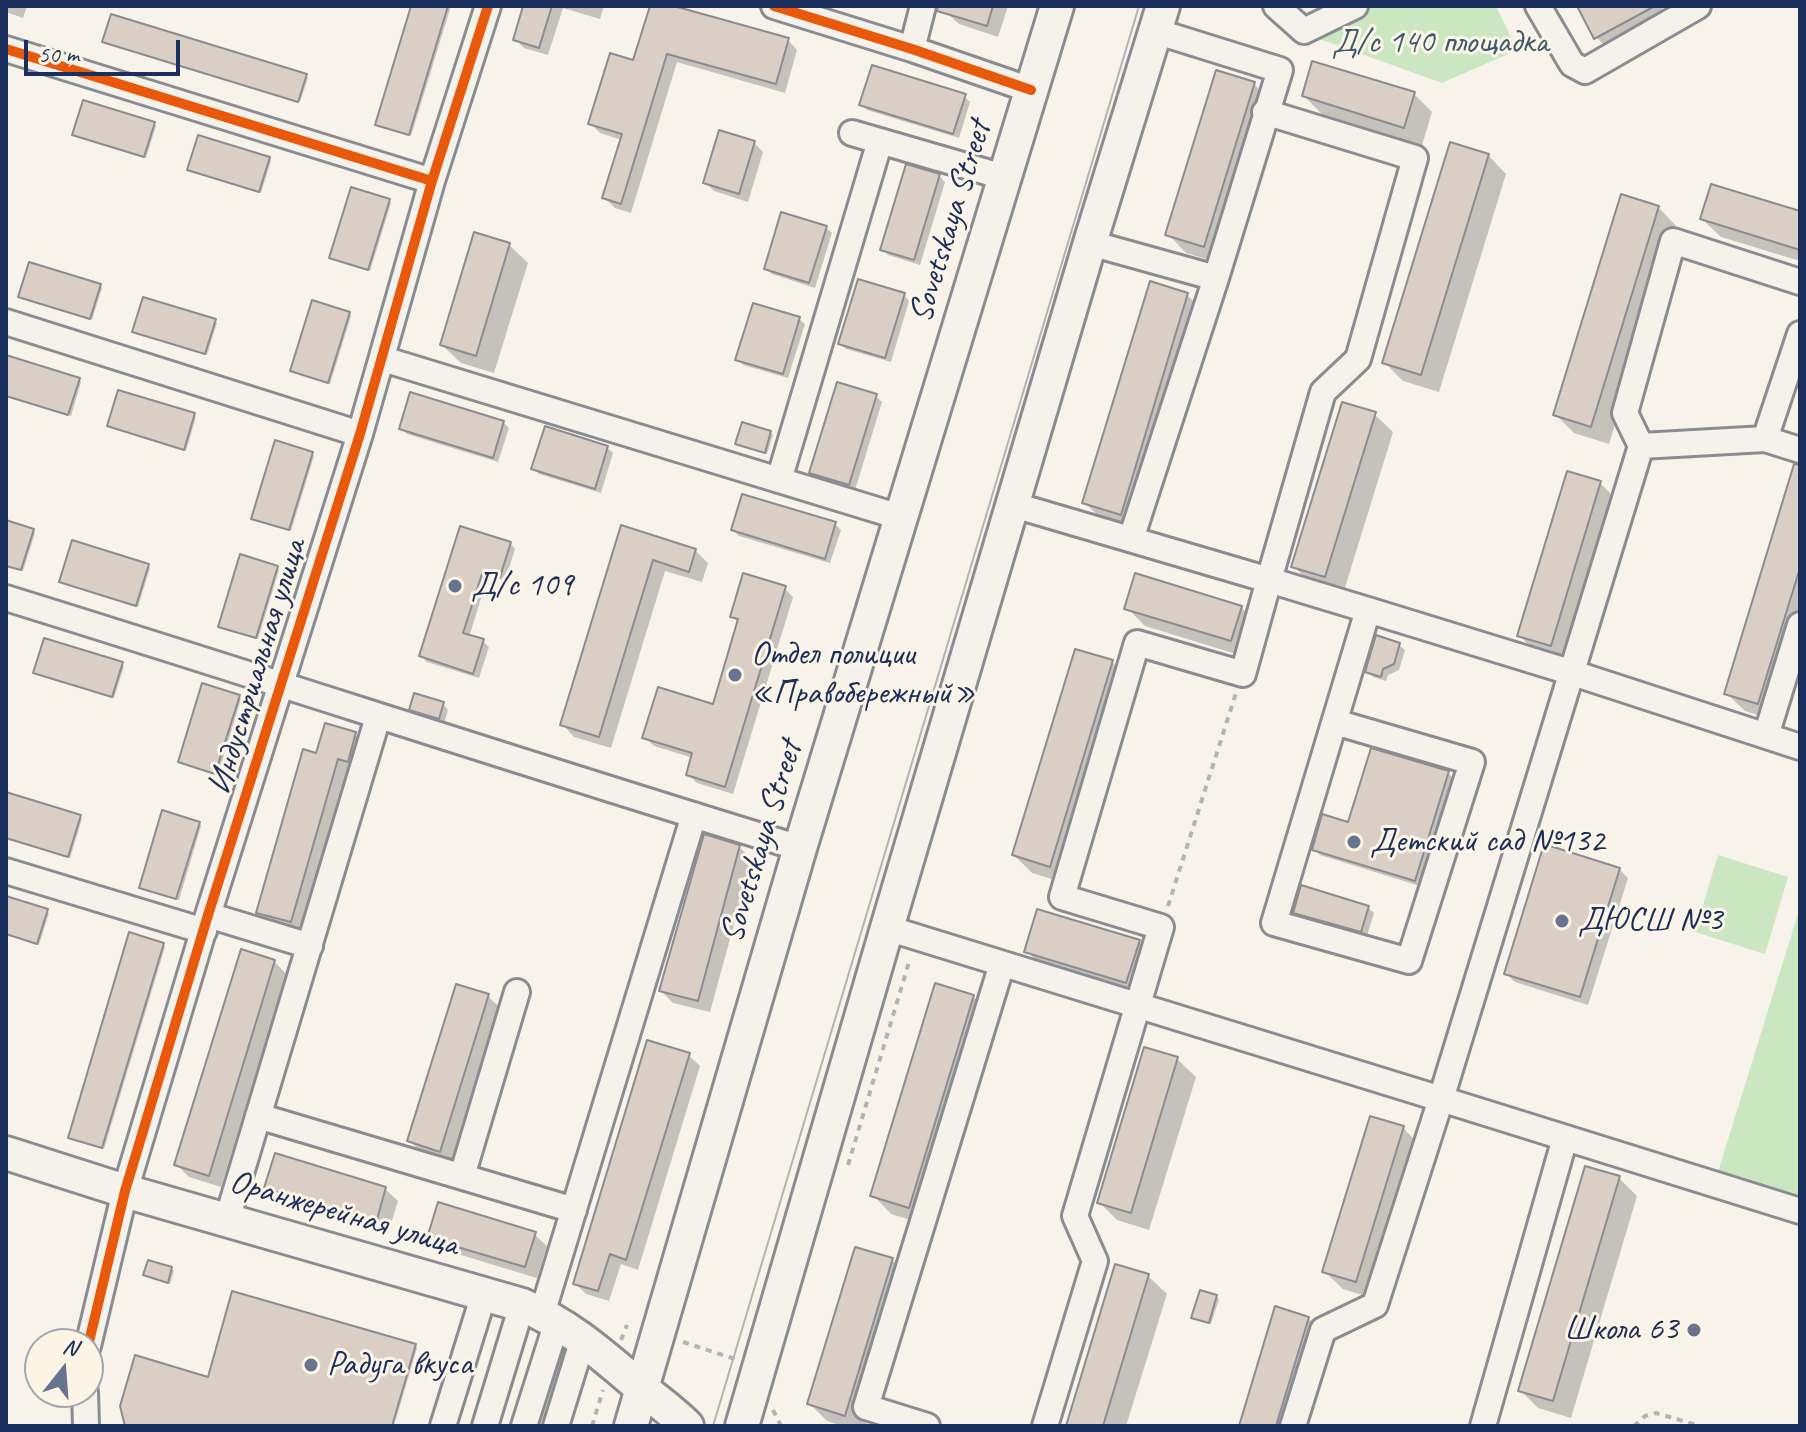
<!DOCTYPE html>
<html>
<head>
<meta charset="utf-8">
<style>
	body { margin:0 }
	#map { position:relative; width:1806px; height:1432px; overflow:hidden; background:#f7f3ea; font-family:Caveat,sans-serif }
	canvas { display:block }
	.frame { position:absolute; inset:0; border:8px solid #1b2f5e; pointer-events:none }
	.north { position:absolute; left:24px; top:1328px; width:80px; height:80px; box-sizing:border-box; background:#fcf5e5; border:2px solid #a2a6af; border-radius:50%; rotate:17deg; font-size:22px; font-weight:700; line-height:32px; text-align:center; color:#1b2f5e }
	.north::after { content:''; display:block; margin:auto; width:28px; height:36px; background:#68748f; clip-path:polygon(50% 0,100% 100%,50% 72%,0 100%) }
	.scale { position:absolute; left:24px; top:40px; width:156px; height:36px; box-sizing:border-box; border:4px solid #1b2f5e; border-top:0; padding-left:10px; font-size:24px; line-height:28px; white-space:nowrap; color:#1b2f5e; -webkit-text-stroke:6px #fcf5e5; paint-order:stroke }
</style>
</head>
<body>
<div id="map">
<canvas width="1806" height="1432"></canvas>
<div class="frame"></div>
<div class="north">N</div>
<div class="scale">50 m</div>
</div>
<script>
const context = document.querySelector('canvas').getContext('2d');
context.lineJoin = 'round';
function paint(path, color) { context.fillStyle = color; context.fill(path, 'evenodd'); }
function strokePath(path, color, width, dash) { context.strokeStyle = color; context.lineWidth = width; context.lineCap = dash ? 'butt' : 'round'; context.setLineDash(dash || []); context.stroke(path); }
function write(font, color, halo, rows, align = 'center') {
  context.font = font + ' Caveat,sans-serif'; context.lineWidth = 6; context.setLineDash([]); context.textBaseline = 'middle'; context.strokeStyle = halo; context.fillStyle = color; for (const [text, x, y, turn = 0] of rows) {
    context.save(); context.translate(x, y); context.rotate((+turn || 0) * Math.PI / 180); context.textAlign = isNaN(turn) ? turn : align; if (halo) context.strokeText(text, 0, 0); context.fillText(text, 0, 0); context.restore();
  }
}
const green = new Path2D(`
	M1368 6H1496L1517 50 1442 83 1306 34Z
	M1718 855 1788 877 1765 954 1695 932Z
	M1800 907V1198L1718 1172Z`);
const shadow = new Path2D(`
	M6 6H27L23 18 6 12Z
	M413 6H451L411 136 377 124Z
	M525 6H604L600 19 563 8 548 55 524 48 515 39Z
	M652 6H680L686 11 788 40 797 50 785 93 677 62 631 213 615 208 605 198 622 140 600 133 591 124 635 62Z
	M949 6H1008L998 37 959 24 947 13Z
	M1579 6H1661L1665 14 1605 46 1596 37Z
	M107 43 306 75 308 78 300 102Z
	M1254 84 1272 102 1223 264 1186 253 1168 234Z
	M1414 94 1432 112 1422 145 1322 114 1304 96Z
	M964 96 970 102 959 138 867 110 862 105Z
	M154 123 156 126 146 158 77 137 75 135Z
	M754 143 763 152 748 202 714 191 705 182Z
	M1488 155 1506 174 1439 392 1403 381 1385 363Z
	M269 159 271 161 261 193 191 172 189 170Z
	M939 176 945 182 920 265 888 255 882 249Z
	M388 200 391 203 370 271 334 260 331 257Z
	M1658 207 1676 226 1609 444 1574 433 1556 415Z
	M1800 213V261L1721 237 1702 219Z
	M826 228 832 233 815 288 772 274 766 269Z
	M509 245 528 263 494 373 461 363 442 345Z
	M100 285 102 288 92 320 22 299 20 297Z
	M904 295 909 301 891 362 846 349 840 343Z
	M1187 295 1206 313 1139 532 1103 520 1084 502Z
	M349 313 351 316 330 384 295 373 293 370Z
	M799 319 805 324 788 378 743 365 738 359Z
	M215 321 217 323 207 355 137 334 135 332Z
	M6 357 79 380 81 382 71 416 6 396Z
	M876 396 882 402 855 490 817 478 812 473Z
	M1374 414 1393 432 1343 594 1312 584 1293 566Z
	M194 415 196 417 186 451 111 428 109 426Z
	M503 422 509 428 498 462 407 434 401 428Z
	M770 433 773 435 767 454 740 445Z
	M607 448 613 453 601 493 539 474 534 469Z
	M312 454 314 456 291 531 255 520 253 518Z
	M1800 476V644L1777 721 1745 711 1726 693Z
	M1600 483 1618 501 1569 663 1537 653 1519 635Z
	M6 522 35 533 23 571 6 566Z
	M835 524 841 530 830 563 739 536 733 530Z
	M461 528 510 543 515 549 505 581 488 576 469 637 483 641 489 647 479 678 427 662 421 656Z
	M622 528 695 550 708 563 702 582 665 571 611 748 574 737 562 724Z
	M148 566 150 568 138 607 64 584 62 582Z
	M277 568 279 570 258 639 222 628 220 626Z
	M784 588 793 597 733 794 697 783 688 774 693 758 654 746 645 737 714 706 739 623 732 616Z
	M1241 607 1259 626 1249 658 1145 626 1127 608Z
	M1399 645 1405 650 1399 670 1388 675 1386 681 1373 677 1367 671Z
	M1076 651 1112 662 1131 681 1068 884 1032 873 1014 855Z
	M122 664 124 666 114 698 38 675 35 673Z
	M238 697 241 699 218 775 182 764 180 762Z
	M443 704 448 710 444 723 417 715 412 709Z
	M355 734 371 750 307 937 275 928 259 912 317 755Z
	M1448 773 1453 778 1420 886 1320 855 1314 849 1350 824Z
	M6 795 80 817 82 819 70 858 6 839Z
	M199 824 201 826 179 900 143 889Z
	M739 847 752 859 710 1012 673 1003 661 991Z
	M1619 869 1628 878 1588 1005 1515 982 1506 973Z
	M6 898 49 913 39 945 6 934Z
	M1368 908 1374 913 1367 936 1301 918 1295 912Z
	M1139 942 1157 960 1145 1000 1045 970 1027 951Z
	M163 945 165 947 104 1149 72 1140 70 1137Z
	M274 961 286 974 221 1187 189 1177 177 1165Z
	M488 996 500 1008 453 1162 422 1153 410 1141Z
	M973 996 991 1015 927 1225 891 1214 873 1195Z
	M688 1055 700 1066 638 1270 621 1264 609 1301 586 1294 575 1283Z
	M1177 1059 1196 1077 1149 1230 1117 1220 1099 1202Z
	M1403 1128 1421 1146 1375 1299 1343 1289 1324 1271Z
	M1619 1178 1637 1196 1571 1418 1538 1408 1520 1390Z
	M266 1188 385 1189 398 1201 388 1233 279 1200Z
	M534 1234 547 1246 537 1278 441 1249 429 1237Z
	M892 1260 911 1278 866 1425 870 1426H842L827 1421 809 1403Z
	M171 1269 174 1271 170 1284 145 1275Z
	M1148 1276 1167 1294 1126 1426H1068Z
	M1216 1297 1219 1299 1211 1324 1196 1319Z
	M1308 1318 1327 1337 1299 1426H1241Z
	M415 1345 417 1348 394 1426H128L209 1380Z`);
const building = new Path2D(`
	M411 6H448L409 135 375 125Z
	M523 6H552L539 48 513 40Z
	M650 6H674L789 38 776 84 667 54 621 204 602 198 622 134 588 124 610 53 633 60Z
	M938 6H993L987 26 937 11Z
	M1577 6H1655L1594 39Z
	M111 14 307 74 298 102 102 42Z
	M1312 61 1415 92 1404 128 1302 96Z
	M872 65 966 94 953 134 859 105Z
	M1216 70 1255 82 1204 247 1165 235Z
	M83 100 155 122 144 157 72 135Z
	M719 130 755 141 739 194 703 183Z
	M198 135 270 157 259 192 187 170Z
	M1450 142 1489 154 1421 375 1382 363Z
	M906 164 940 174 914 260 880 250Z
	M1711 184 1800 211V250L1700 219Z
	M351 187 390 199 368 270 329 258Z
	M1621 194 1659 206 1591 427 1553 415Z
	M781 212 827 226 809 283 764 269Z
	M474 232 510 243 476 356 440 345Z
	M29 262 101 284 90 319 18 297Z
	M858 279 905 293 885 358 838 344Z
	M1150 281 1188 293 1121 515 1082 503Z
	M143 297 216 319 205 354 132 332Z
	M312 300 350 312 328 383 290 371Z
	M753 303 800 317 783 374 735 360Z
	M6 355 80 378 68 415 6 396Z
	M837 382 877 394 849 485 809 473Z
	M118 390 195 413 184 450 107 426Z
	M410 392 504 421 493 458 399 429Z
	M1342 402 1376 412 1325 577 1291 567Z
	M742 422 771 431 765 453 735 444Z
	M545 426 608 446 595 489 531 469Z
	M275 440 313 452 289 530 251 519Z
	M1794 464 1800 465V568L1758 704 1724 694Z
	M1567 471 1601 481 1551 646 1517 636Z
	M742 494 836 522 825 559 731 530Z
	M6 520 34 529 21 570 6 566Z
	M621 525 696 549 689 572 653 560 599 737 560 725Z
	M460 526 511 542 500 577 483 571 463 633 484 639 473 674 419 656Z
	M72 540 149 564 136 606 59 582Z
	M240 554 278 566 256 638 218 627Z
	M743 573 786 586 725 787 686 775 692 753 642 738 658 687 713 704 738 619 730 617Z
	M1135 573 1242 606 1231 641 1124 609Z
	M1376 635 1400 643 1394 664 1383 669 1381 677 1365 672Z
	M44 638 123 662 112 697 33 673Z
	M1075 649 1113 660 1050 867 1012 855Z
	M202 683 240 695 215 774 178 762Z
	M414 693 444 702 439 719 409 710Z
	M325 723 356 732 348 762 338 759 291 922 256 913 303 749 316 753Z
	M1371 748 1449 771 1415 881 1312 850 1322 814 1348 822Z
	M6 792 81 815 68 857 6 838Z
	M162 810 200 822 176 899 139 888Z
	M704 834 740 845 698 1001 659 991Z
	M1544 844 1620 868 1580 997 1504 974Z
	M1301 885 1369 906 1361 932 1293 913Z
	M6 896 48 909 37 944 6 934Z
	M1037 909 1140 940 1126 983 1024 952Z
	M129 932 164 943 102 1148 68 1138Z
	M241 949 275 960 209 1176 174 1165Z
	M935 983 974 995 909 1208 870 1196Z
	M456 984 489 994 440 1152 407 1141Z
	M647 1040 690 1053 626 1260 610 1254 598 1291 573 1284Z
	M1144 1047 1178 1057 1131 1213 1097 1203Z
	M1370 1116 1404 1126 1356 1282 1322 1272Z
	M275 1153 386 1187 376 1223 264 1188Z
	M1585 1166 1620 1176 1553 1401 1518 1391Z
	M438 1202 536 1232 525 1267 427 1238Z
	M855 1247 893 1258 845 1416 807 1404Z
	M148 1260 172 1267 168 1283 143 1275Z
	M1115 1264 1149 1274 1103 1426H1066Z
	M1200 1290 1217 1295 1209 1323 1191 1318Z
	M232 1291 416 1344 392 1426H125L120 1406 135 1355 208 1377Z
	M1275 1306 1309 1317 1276 1426H1239Z`);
const path = new Path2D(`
	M1168 906 1236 693
	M848 1165 910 959
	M621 1340 627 1325
	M683 1342 735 1359
	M773 1410 781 1426
	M592 1426 603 1390
	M1634 1426 1645 1416 1656 1413 1700 1426`);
const minor = new Path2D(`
	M774 6 912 49 1031 90
	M1276 6 1304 31 1355 6
	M1538 6 1572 64 1585 71 1698 6
	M6 49 432 181
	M912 49 923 6
	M1265 112 1415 158 1358 359 1323 392 1269 580 1368 610 1274 923 1409 961 1472 762 1335 722
	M852 133 1004 177
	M1090 243 1216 278
	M6 322 360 434
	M383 359 900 517
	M1765 439 1800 334
	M1641 446 1625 413 1673 241 1800 282
	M1800 450 1765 439 1641 446 1441 1099 1800 1211
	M779 480 880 141
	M1014 505 1269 580 1243 674 1137 643 1062 897 1161 927 1075 1216 1095 1261 1045 1426
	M1131 539 1216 278 1280 70 1155 31
	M6 598C271 680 534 767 800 848
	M1368 610 1573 673 1800 747
	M1766 736 1800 625
	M6 871 204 931
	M208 915 310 946
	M887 928 1441 1099 1375 1305 1323 1330 1293 1426
	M258 1116 574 1210
	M462 1176 517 992
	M227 1220 378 717
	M542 1314 694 815
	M88 1346 125 1191 208 915 360 434 432 181 488 6
	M85 1392 86 1426
	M443 1426 484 1294
	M485 1426 522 1305
	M524 1426 557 1322
	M556 1426 583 1339
	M927 1426 866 1407 1002 964
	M1483 1426 1565 1138`);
const major = new Path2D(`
	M6 1153 125 1191 522 1305C569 1325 600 1353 639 1386 655 1399 672 1411 687 1426
	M631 1426 800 848 1057 6
	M742 1426 887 928 1090 243 1163 6`);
const tram = new Path2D(`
	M713 1426 1139 6`);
const cycleway = new Path2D(`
	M774 6 912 49 1031 90
	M6 49 432 181
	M88 1346 125 1191 208 915 360 434 432 181 488 6`);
const markers = [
	[455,586,8,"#68748f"],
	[735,675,8,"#68748f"],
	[1354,842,8,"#68748f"],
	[1562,921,8,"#68748f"],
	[1694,1330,8,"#68748f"],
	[311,1365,8,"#68748f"]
];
const parkNames = [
	["Д/с 140 площадка",1440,43]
];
const streetNames = [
	["Sovetskaya Street",951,222,-73],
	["Индустриальная улица",258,667,-73],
	["Sovetskaya Street",762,842,-73],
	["Оранжерейная улица",344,1214,16]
];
const poiNames = [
	["Д/с 109",471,586],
	["Отдел полиции",751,655],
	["«Правобережный»",751,694],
	["Детский сад №132",1370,842],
	["ДЮСШ №3",1578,921],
	["Школа 63",1678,1330,"right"],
	["Радуга вкуса",327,1365]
];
paint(green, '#cae7c2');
paint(shadow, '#0003');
paint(building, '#dacec5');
strokePath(building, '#8a8c91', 2);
strokePath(minor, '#8a8c91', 30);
strokePath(major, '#8a8c91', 38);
strokePath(path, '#b2b3b4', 4, [6, 6]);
strokePath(minor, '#f5f2ec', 24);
strokePath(major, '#f5f2ec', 32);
strokePath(tram, '#b2b3b4', 2);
strokePath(cycleway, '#e8590c', 10);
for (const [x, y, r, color] of markers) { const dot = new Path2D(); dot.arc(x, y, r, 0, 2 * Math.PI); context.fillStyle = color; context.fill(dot); strokePath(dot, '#fcf5e5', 3); }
write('34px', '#3e5a6f', '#fcf5e5', parkNames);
write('34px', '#1b2f5e', '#fcf5e5', streetNames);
write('34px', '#1b2f5e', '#fcf5e5', poiNames, 'left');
</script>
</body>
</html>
